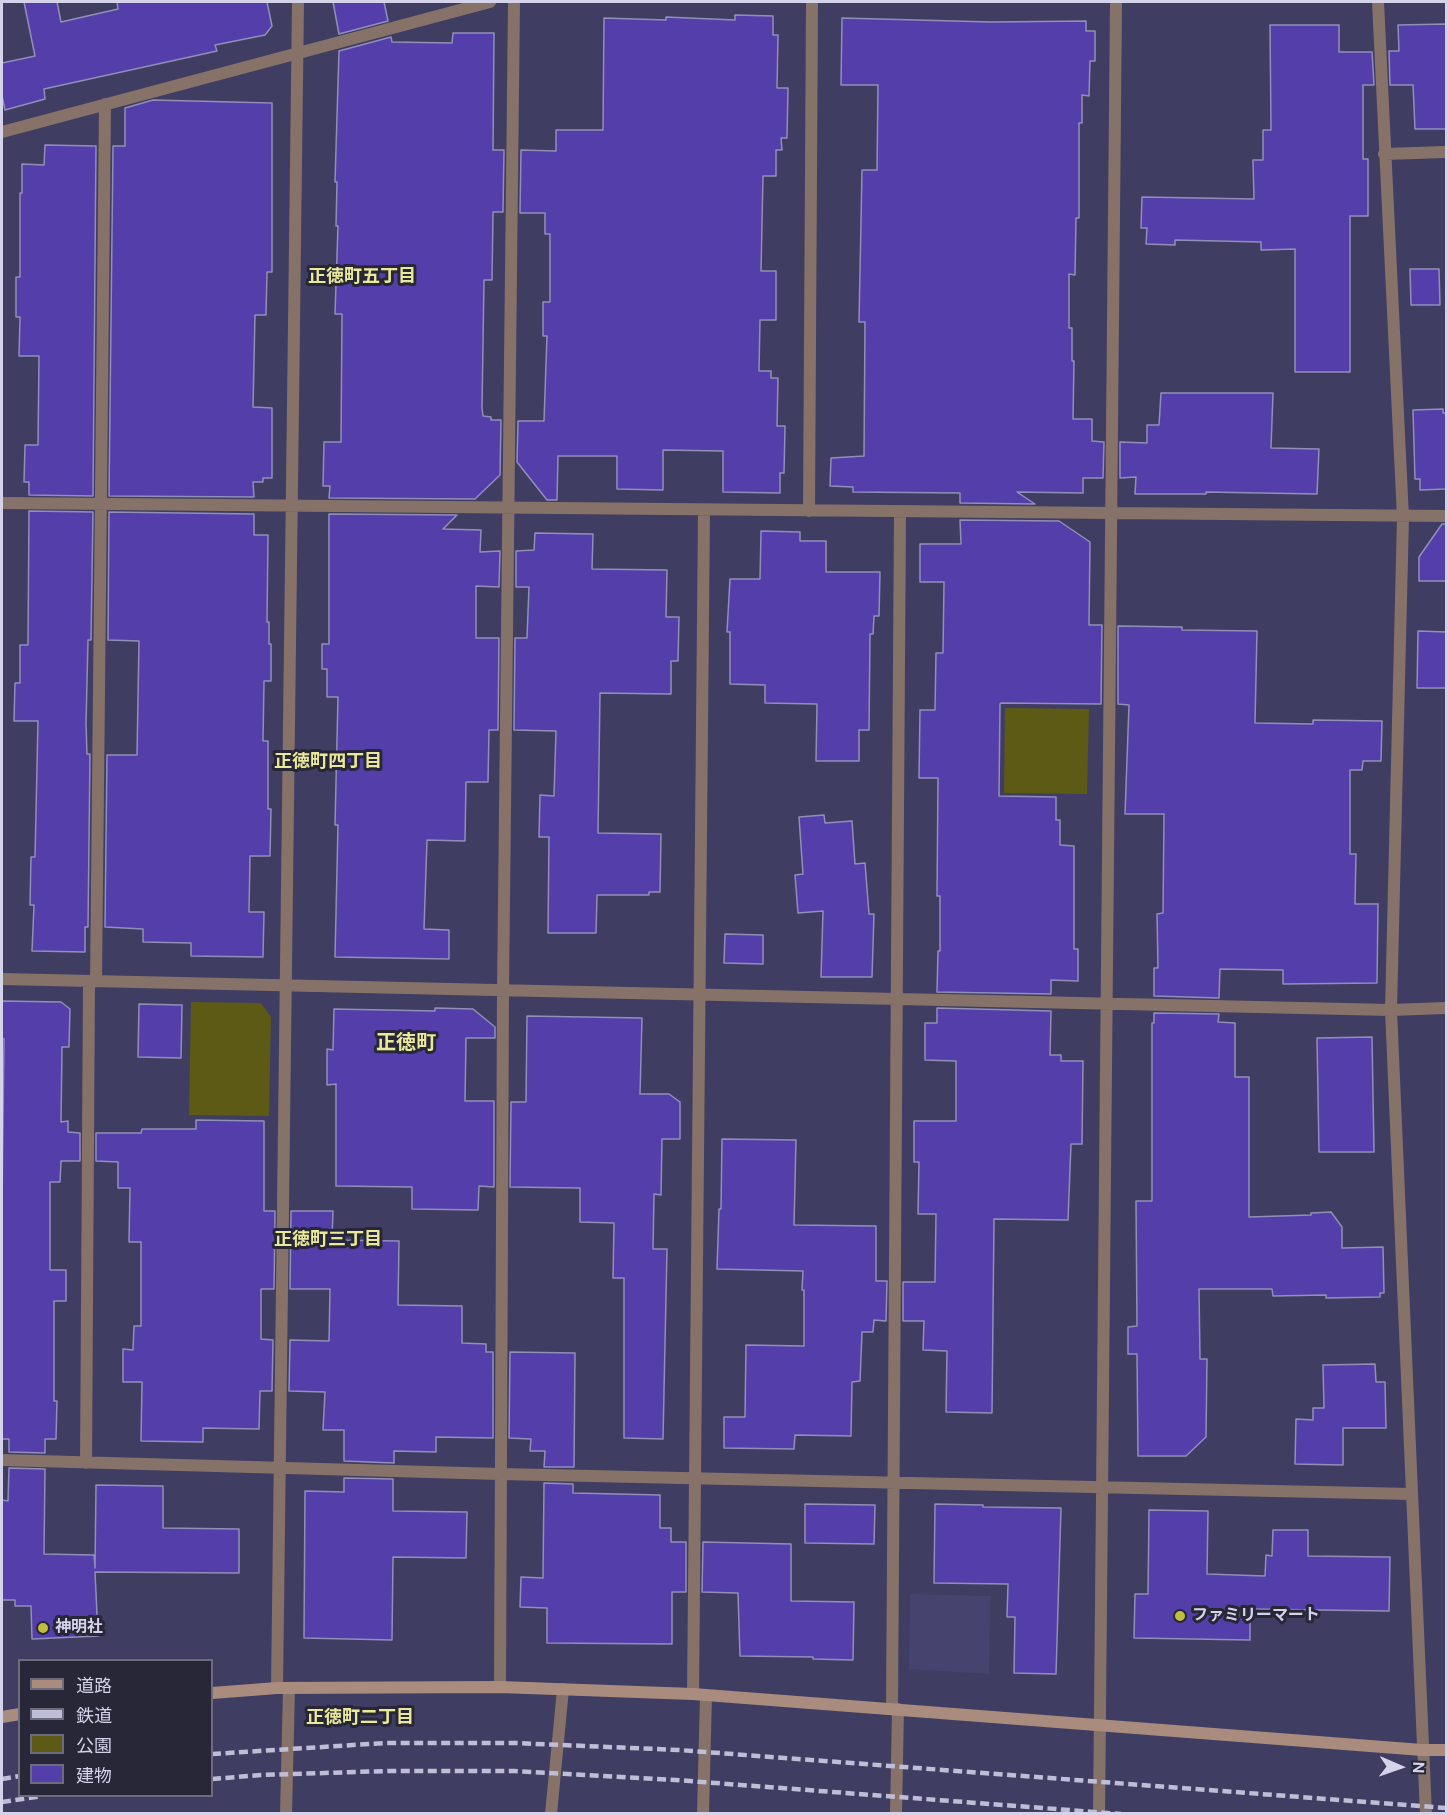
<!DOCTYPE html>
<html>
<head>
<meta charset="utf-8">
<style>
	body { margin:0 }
	#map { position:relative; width:1448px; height:1815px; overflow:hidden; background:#403d62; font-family:"DM Sans","Noto Sans JP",sans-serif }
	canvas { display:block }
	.frame { position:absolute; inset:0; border:3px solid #d4d3ea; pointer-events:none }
	.legend { position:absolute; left:18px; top:1659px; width:195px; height:138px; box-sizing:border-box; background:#282738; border:2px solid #6d6c7f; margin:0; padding:8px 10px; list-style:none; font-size:18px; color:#d4d3ea }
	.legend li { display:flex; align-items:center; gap:12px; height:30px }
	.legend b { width:30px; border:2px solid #6d6c7f }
	.north { position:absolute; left:1370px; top:1737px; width:60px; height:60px; -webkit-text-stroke:4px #282738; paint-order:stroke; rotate:92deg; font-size:16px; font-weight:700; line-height:24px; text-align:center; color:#d4d3ea }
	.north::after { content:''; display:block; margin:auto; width:21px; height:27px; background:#d4d3ea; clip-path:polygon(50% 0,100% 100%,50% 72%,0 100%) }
</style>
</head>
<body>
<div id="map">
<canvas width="1448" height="1815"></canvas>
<div class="frame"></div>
<ul class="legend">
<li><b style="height:8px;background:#aa8c7e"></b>道路</li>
<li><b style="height:8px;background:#bfbed7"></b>鉄道</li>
<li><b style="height:16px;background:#5d5a16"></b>公園</li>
<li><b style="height:16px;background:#543eaa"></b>建物</li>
</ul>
<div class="north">N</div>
</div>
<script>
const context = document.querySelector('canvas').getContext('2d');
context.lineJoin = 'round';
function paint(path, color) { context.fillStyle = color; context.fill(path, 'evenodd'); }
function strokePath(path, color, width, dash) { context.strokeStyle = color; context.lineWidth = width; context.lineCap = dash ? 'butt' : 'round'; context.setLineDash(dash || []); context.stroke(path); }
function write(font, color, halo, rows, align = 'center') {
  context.font = font + ' "DM Sans","Noto Sans JP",sans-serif'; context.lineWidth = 6; context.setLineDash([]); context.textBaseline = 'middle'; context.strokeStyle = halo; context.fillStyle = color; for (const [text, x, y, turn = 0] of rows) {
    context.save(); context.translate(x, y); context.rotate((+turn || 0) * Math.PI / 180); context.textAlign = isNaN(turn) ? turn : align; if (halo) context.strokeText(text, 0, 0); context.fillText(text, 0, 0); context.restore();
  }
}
const built = new Path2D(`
	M910 1594 990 1596 989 1674 909 1669Z`);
const green = new Path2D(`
	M1005 708 1089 709 1087 794 1004 793Z
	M191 1002 261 1003 271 1017 269 1116 189 1115Z`);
const building = new Path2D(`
	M24 2H57L61 22 118 9 117 2H267L272 26 265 35 215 45 217 51 44 89 45 99 5 110 2 96V63L35 56Z
	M333 2H384L388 21 339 34Z
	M735 15 773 16V35H778L777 88H788L787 138H781L782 150H776V176H763L761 271H776V320H760L759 371H771V378H778L777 426H785L784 473H780V493L723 492V451L663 450V490L617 489V456H558L557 500H547L517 462 518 421H544L547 336H543V302H550V234H545V213H520L521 150 556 151V130H603L604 18 666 20V17L735 20Z
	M842 18 991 22 1086 21V31H1095V61H1090L1089 96 1082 95V123H1079V218H1076L1075 275 1069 274V328H1072V361H1074L1073 419H1092V441L1104 442 1103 478H1083V493L1017 492 1035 504 960 503V493L853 492V487L830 486 831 458 864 456 865 322H859L862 170H877L878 85H841Z
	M1446 24V129H1415L1413 85H1390L1389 51H1399L1398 25Z
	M1270 25H1339V52H1372L1374 85H1363V159H1368V216H1350V372H1295V249L1261 250V242L1175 240V245L1146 244 1147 228H1141L1142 197 1254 199 1253 160H1263V130H1271Z
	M453 33H494L493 150H504L503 212H493L492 280H484L482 408 483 416 491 417V420H501L500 475 475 499 329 498 330 486H323L324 442H341L342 314H335L338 226H336L337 182H335L339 51 391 37 392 42 452 43Z
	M153 100 272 103V272H267L266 315H255L253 407 272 408V478H263V482H253L254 497 109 496 113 146H125V108Z
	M45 145 96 146 93 496 29 495V482H24L25 445H38L39 356H19L20 317H16V277H20V193H22V164L44 165Z
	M1410 269H1439L1440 305H1411Z
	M1161 393H1273L1271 448 1319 449 1317 494 1206 492V494H1135L1136 477 1120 478V442L1147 443V425H1159Z
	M1443 409V413H1446V489L1420 490V479H1415L1413 410Z
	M29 511 93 512 91 640H88L86 724 87 754H90L88 927H85V952L32 951 34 905H30L31 857H35L38 721H14L15 683H20V645H28Z
	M109 512 254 514V535H268L267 622H269V644H271V681H264L263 741H268V809H271L270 856H250L249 912H264L263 957 191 956V943L143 942V929L105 927 107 755H137L139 641 108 640Z
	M329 514 457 515 443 529 481 530 480 552 500 551 499 587 476 586V638H499L498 730H489L488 782H466L465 841 427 840 424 929 449 930V959L335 957 338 825H335L338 697H327V669H322V644H329Z
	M960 520 1059 521 1090 542 1089 625H1102L1101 704 1001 703 1000 704 999 796 1056 797V820H1060V845L1074 846V949H1078V981L1051 980V994L937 992 938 951H940V896H937L938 778H919L920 710H935L936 653H943L944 582H920V544H961Z
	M1442 524H1446V581H1419V557Z
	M761 531 800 532V541H826V572H880L879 616H874L873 634H870L869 730H859V761H816L817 704 765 703V685L730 684V632H727L730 579H760Z
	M535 533 593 534 592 569 667 570 666 617H679L678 661H671V694L600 693 598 833 661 834 660 892H649V895H597L596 933H548L549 837H539L540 795 554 796 556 731 514 730 515 638H527L529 587H516V551L534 550Z
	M1118 626 1182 627V630L1257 631 1255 723 1313 724V720L1382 721 1381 761H1363L1362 770H1350V854H1356L1355 904H1378L1377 983 1283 984V970L1220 969 1219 998 1154 996V968H1158L1157 914 1163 913 1164 814H1125L1129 705 1118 704Z
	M1418 631 1446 632V688H1417Z
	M824 815 825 823 852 821 855 864 865 863 869 914H874L872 977H821L823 911 798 913 795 875 803 874 799 817Z
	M725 934 763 935V964L724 963Z
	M2 1001 61 1002 70 1009 69 1047H62L61 1122 68 1121V1132L80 1133V1161H61L60 1182H50V1270H66V1301H54V1401H57L56 1439H45V1453L9 1452V1439H2V1203L4 1039 2 1038Z
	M139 1004 182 1005 181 1058 138 1057Z
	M435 1008 473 1009 495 1027V1038H466L465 1101H494V1187L479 1186 478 1210 412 1209V1187L336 1186V1084L327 1085V1049L333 1050 334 1009 435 1011Z
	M937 1008 1051 1011 1050 1055H1061V1061H1083L1082 1144H1071L1068 1220 994 1219 992 1413 946 1412 947 1351 923 1350 924 1321H903V1282H935L936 1214H918L919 1162H914V1121H956V1061L925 1060V1023H937Z
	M1154 1013 1219 1014 1218 1022 1235 1023V1077H1249V1217L1311 1215V1213L1331 1212 1342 1227V1248L1383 1247 1384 1293H1380V1297L1326 1298V1295L1273 1296 1272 1289H1199L1200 1359H1207L1206 1437 1186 1456H1138L1137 1354H1128V1327L1137 1326 1136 1201H1152V1023H1154Z
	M527 1016 642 1018 640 1094H669L680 1102V1139H662L661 1195 654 1194 653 1249H667L663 1439 624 1438V1278H613L614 1223 580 1222V1188L510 1187 511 1102H526Z
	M1372 1037 1374 1152H1319L1317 1038Z
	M196 1120 264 1121V1211H275L274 1289H261V1339L273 1340 272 1391H260L259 1429 203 1428V1442L141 1441 142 1382H123V1349L133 1350 134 1326H141V1242H129L130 1188H118V1162L96 1161V1133H141L142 1129H196Z
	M722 1139 796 1140 794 1225 876 1226V1281H887L886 1321 874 1320 873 1332H862L860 1381 852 1382 851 1436 795 1435 794 1449 724 1448V1417H745L746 1345 804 1346V1290H802L803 1271 717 1269 719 1209H721Z
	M291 1211H333L332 1240 399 1241 398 1305 462 1306V1343L486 1344V1352H493V1438L436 1437V1452L394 1451V1463L344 1461V1430H323L325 1392 289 1391 290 1340 329 1341 330 1289H290Z
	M510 1352 575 1353 574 1467H544L545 1451H530L531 1439 509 1438Z
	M1375 1364 1376 1382H1385L1386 1428H1343V1465L1295 1464 1296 1419 1313 1420V1408H1324L1323 1365Z
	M9 1468 45 1469 44 1554 94 1555 95 1568 96 1485 163 1486V1528L239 1529V1573L95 1572 98 1636 32 1639 31 1606H15V1600H2V1500L8 1501Z
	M344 1478 393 1479V1511L467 1512 466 1558 393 1557 392 1640 304 1638 305 1491 344 1492Z
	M544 1483 573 1484V1493L660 1495V1528H671V1542H686V1592H672V1644L547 1643V1608L520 1607 521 1577 543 1578Z
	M805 1504 875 1505 874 1544 805 1543Z
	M935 1504 983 1505V1507L1061 1508 1056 1674 1014 1673 1015 1617H1007L1008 1584 934 1583Z
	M1149 1510 1208 1511 1207 1574 1265 1576 1266 1555 1272 1556 1273 1530H1308V1556L1390 1557 1389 1611 1250 1609V1640L1134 1638 1135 1594H1148Z
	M703 1542 791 1544V1601L854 1602 853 1660 813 1659V1657L740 1656 738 1593 702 1592Z`);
const street = new Path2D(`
	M1378 2 1403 517 1391 1010 1426 1814
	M2 132 490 2
	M1384 154 1446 152
	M2 503 1446 516
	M809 511 812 2
	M2 979 1391 1010 1446 1008
	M96 981 105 104
	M2 1460 500 1474 1411 1494
	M86 1463 89 981
	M500 1687 503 990 514 2
	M277 1688 298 2
	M693 1694 704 510
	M892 1709 900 512
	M286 1814 289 1688
	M551 1814 563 1689
	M703 1814 706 1695
	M896 1814 898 1709
	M1099 1814 1116 2`);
const secondary = new Path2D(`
	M212 1693 277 1688 500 1687 693 1694 1422 1750H1446
	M2 1717 20 1714`);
const rail = new Path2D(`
	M212 1754 385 1743H515L679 1750 1446 1808
	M2 1779 20 1776
	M212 1779 261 1775 388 1771H514L676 1780 1121 1814
	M2 1802 42 1796`);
const markers = [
	[1180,1616,6,"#c2bd3f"],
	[43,1628,6,"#c2bd3f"]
];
const poiNames = [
	["ファミリーマート",1192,1616],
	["神明社",55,1628]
];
const neighbourhoodNames = [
	["正徳町五丁目",362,277],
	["正徳町四丁目",328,762],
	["正徳町三丁目",328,1240],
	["正徳町二丁目",360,1718]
];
const quarterNames = [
	["正徳町",406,1044]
];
paint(built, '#47436f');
paint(green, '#5d5a16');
paint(building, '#543eaa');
strokePath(building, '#918fba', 1.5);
strokePath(street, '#867269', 12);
strokePath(secondary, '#aa8c7e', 12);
strokePath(rail, '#bfbed7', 4.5, [9, 4.5]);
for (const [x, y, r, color] of markers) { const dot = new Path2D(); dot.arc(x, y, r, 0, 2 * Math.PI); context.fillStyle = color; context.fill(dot); strokePath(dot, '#282738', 2); }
write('bold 16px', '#d4d3ea', '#282738', poiNames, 'left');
write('bold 18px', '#eae899', '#282738', neighbourhoodNames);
write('bold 20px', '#eae899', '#282738', quarterNames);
</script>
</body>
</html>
